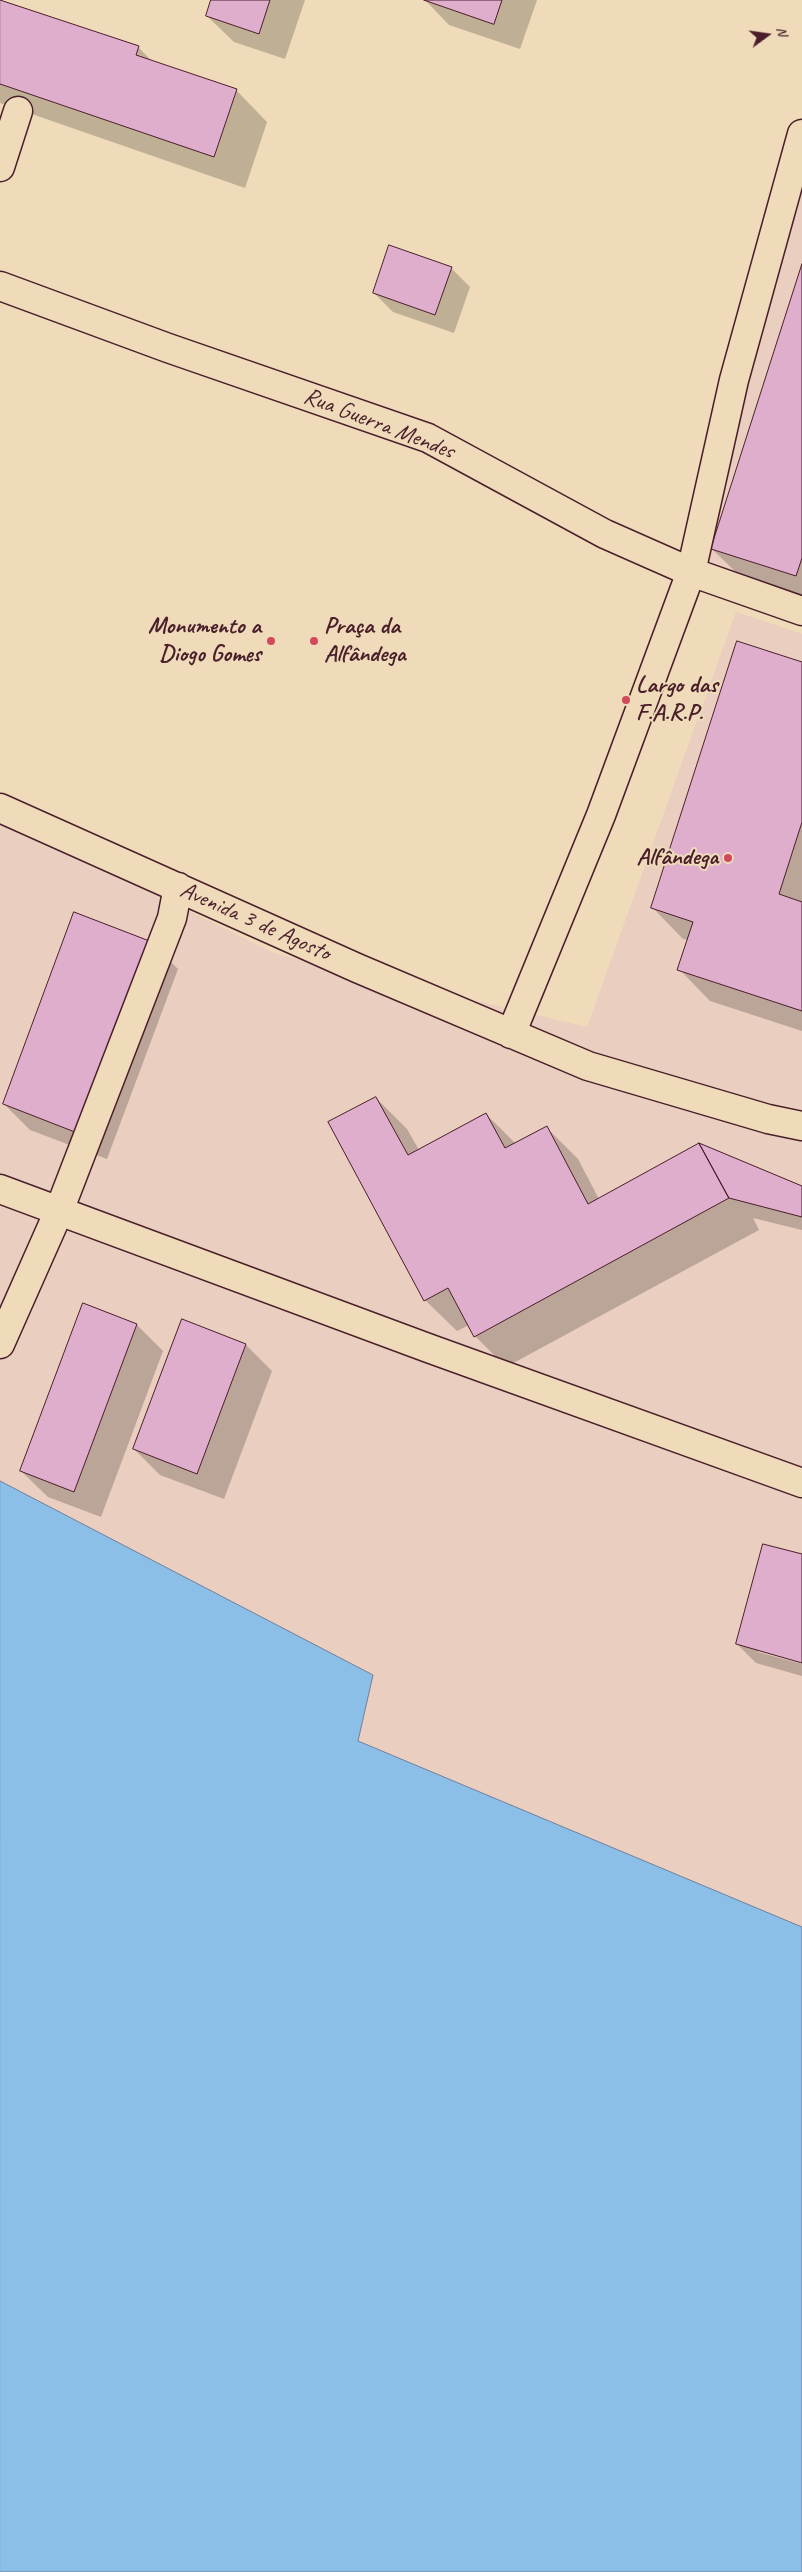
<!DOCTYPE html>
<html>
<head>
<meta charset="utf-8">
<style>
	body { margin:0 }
	#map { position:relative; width:802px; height:2572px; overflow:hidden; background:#efdbb9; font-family:Caveat,sans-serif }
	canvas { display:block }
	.north { position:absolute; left:742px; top:10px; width:50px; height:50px; -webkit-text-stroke:4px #efdbb9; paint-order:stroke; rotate:76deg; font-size:14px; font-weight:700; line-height:20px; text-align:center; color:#4a1f2b }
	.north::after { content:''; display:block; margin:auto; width:18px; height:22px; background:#4a1f2b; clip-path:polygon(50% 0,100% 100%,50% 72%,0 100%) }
</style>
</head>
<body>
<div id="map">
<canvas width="802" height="2572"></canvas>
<div class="north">N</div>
</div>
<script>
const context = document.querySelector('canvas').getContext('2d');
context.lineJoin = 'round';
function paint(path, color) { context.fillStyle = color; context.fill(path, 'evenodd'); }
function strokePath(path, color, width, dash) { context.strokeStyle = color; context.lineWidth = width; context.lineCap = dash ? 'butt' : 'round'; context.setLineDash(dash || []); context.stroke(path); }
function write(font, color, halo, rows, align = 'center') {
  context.font = font + ' Caveat,sans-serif'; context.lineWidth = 4; context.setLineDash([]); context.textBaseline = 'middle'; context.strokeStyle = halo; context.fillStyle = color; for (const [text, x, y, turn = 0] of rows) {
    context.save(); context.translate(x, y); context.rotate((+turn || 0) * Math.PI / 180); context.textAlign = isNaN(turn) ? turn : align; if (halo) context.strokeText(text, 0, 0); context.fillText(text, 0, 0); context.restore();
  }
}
const built = new Path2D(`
	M802 134V611L691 572Z
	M736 612 802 634V2211L0 2572V817L276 954 587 1027Z`);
const water = new Path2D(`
	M0 1481 373 1675 358 1741 802 1927V2572H0Z`);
const shadow = new Path2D(`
	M0 0 138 47 153 62 236 90 267 122 245 188 0 103Z
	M213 0H305L285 59 234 42 207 16Z
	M425 0H537L520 49 449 25Z
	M451 268 470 287 454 333 393 312 374 293Z
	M802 268V599L744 580 712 549Z
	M802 664V1031L710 1001 679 969 688 940 683 939 652 907Z
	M152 943 178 969 107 1159 30 1130 4 1104Z
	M376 1098 407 1129 419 1150 486 1114 516 1144 546 1127 578 1159 599 1199 802 1187V1230L753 1218 759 1230 506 1367 475 1336 469 1325 457 1331 425 1300Z
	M84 1305 137 1325 163 1351 101 1517 48 1497 21 1471Z
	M182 1320 246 1345 272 1371 224 1499 160 1475 134 1449Z
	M802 1556V1661L758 1649V1652L802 1664V1676L756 1663 737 1644Z`);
const building = new Path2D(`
	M0 0 139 46 136 55 237 89 214 157 0 84Z
	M211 0H270L259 34 206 16Z
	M424 0H502L494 24Z
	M389 245 452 267 435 315 373 293Z
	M802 264V558L796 576 711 549Z
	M737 641 802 662V822L779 894 802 902V1011L677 970 693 922 651 908Z
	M74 912 152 942 80 1134 3 1104Z
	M376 1097 408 1155 486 1113 505 1148 547 1126 588 1204 699 1143 729 1198 474 1337 448 1288 424 1301 328 1122Z
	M699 1143 802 1186V1217L729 1198Z
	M83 1303 137 1324 74 1492 20 1471Z
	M182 1319 246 1344 197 1474 133 1449Z
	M763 1544 802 1554V1663L736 1644Z`);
const minor = new Path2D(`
	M0 167 18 111
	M0 286 168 348 428 438 605 534 691 572 802 611
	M0 808 357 968 588 1066 768 1119 802 1126
	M511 1034 601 815 691 572 734 380 802 134
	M0 1189 428 1348 802 1483
	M0 1344 59 1211 172 918 178 887`);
const markers = [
	[271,641,5,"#d1495b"],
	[314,641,5,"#d1495b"],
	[626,700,5,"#d1495b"],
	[728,858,5,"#d1495b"]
];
const streetNames = [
	["Rua Guerra Mendes",379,424,21],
	["Avenida 3 de Agosto",255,922,24]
];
const poiNames = [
	["Monumento a",261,627],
	["Diogo Gomes",261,655],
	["Praça da",324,627,"left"],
	["Alfândega",324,655,"left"],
	["Largo das",636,686,"left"],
	["F.A.R.P.",636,714,"left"],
	["Alfândega",718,858]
];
paint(built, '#eacebf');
paint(water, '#8bbfe8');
strokePath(water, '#717f9c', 1);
paint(shadow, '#0003');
paint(building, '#dfaecd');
strokePath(building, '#4a1f2b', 1);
strokePath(minor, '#4a1f2b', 31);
strokePath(minor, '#efdbb9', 28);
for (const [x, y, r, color] of markers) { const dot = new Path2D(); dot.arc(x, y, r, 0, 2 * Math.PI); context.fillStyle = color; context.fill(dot); strokePath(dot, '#efdbb9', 2); }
write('24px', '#4a1f2b', '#efdbb9', streetNames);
write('bold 24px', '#4a1f2b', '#efdbb9', poiNames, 'right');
</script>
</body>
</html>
